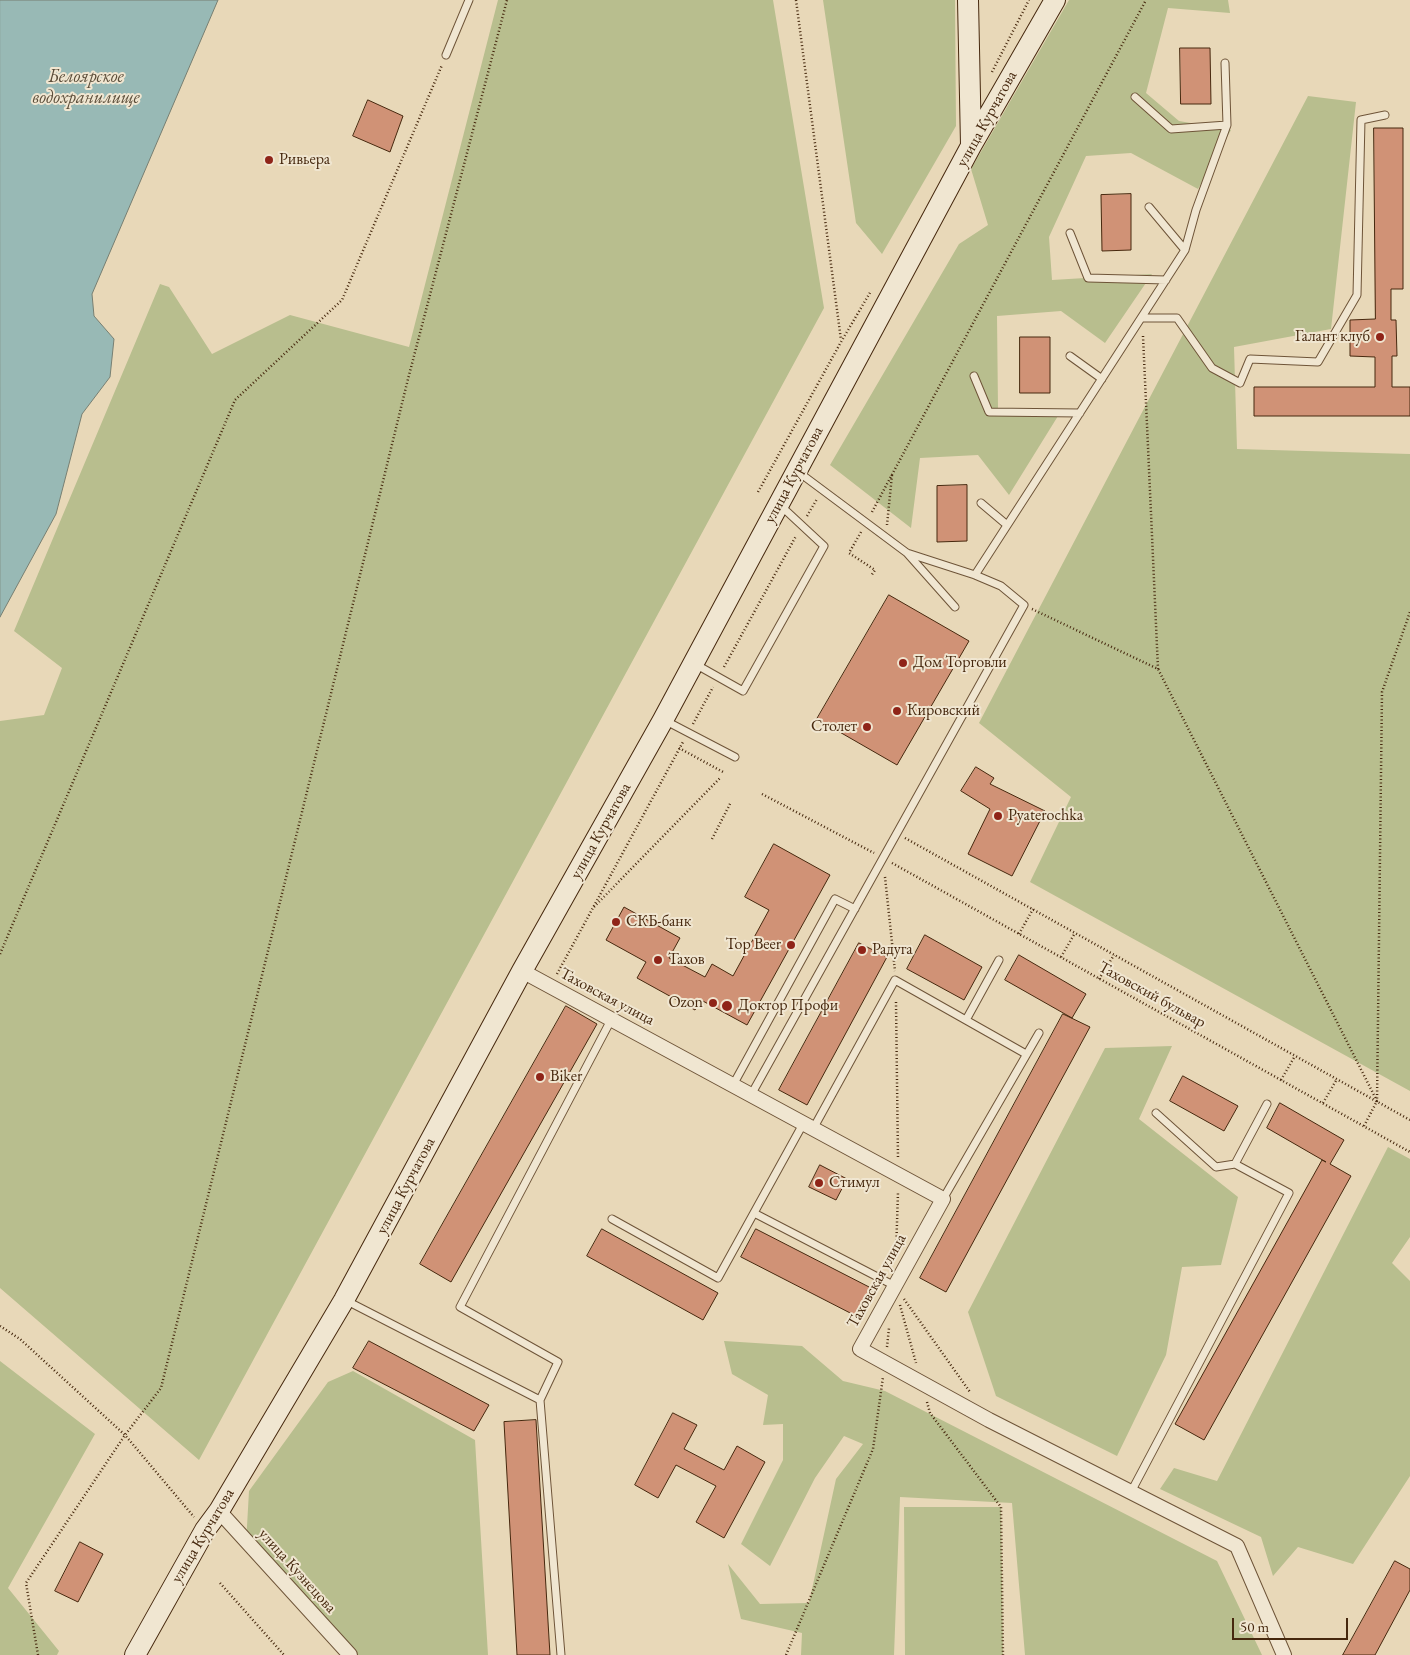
<!DOCTYPE html>
<html>
<head>
<meta charset="utf-8">
<style>
	body { margin:0 }
	#map { position:relative; width:1410px; height:1655px; overflow:hidden; background:#e8d8b8; font-family:"EB Garamond",serif }
	canvas { display:block }
	.scale { position:absolute; left:1232px; top:1618px; width:116px; height:22px; box-sizing:border-box; border:2px solid #46280e; border-top:0; padding-left:6px; font-size:15px; line-height:18px; white-space:nowrap; color:#46280e; -webkit-text-stroke:4px #f0e6d1; paint-order:stroke }
</style>
</head>
<body>
<div id="map">
<canvas width="1410" height="1655"></canvas>
<div class="scale">50 m</div>
</div>
<script>
const context = document.querySelector('canvas').getContext('2d');
context.lineJoin = 'round';
function paint(path, color) { context.fillStyle = color; context.fill(path, 'evenodd'); }
function strokePath(path, color, width, dash) { context.strokeStyle = color; context.lineWidth = width; context.lineCap = dash ? 'butt' : 'round'; context.setLineDash(dash || []); context.stroke(path); }
function write(font, color, halo, rows, align = 'center') {
  context.font = font + ' "EB Garamond",serif'; context.lineWidth = 4; context.setLineDash([]); context.textBaseline = 'middle'; context.strokeStyle = halo; context.fillStyle = color; for (const [text, x, y, turn = 0] of rows) {
    context.save(); context.translate(x, y); context.rotate((+turn || 0) * Math.PI / 180); context.textAlign = isNaN(turn) ? turn : align; if (halo) context.strokeText(text, 0, 0); context.fillText(text, 0, 0); context.restore();
  }
}
const green = new Path2D(`
	M498 0H773L824 308 199 1460 0 1288V721L44 715 62 668 14 631 160 284 169 287 212 354 290 315 409 347Z
	M823 0H955L956 126 882 254 856 223Z
	M1069 0H1228L1230 13 1168 8 1146 93 1179 121 1231 130 1198 189 1131 153 1086 156 1049 237 1052 280 1152 274 1105 343 1061 311 997 316 998 408 1058 416 1009 495 978 455 920 458 911 528 830 465 959 244 988 225 971 169Z
	M1308 96 1356 102 1331 329 1234 347 1237 449 1410 454V1091L1030 882 1071 797 979 723Z
	M1172 1046 1139 1119 1238 1197 1221 1265 1182 1267 1166 1355 1117 1456 996 1396 968 1312 1105 1048Z
	M1388 1147 1410 1159V1237L1392 1263 1410 1281V1476L1353 1564 1298 1547 1273 1576 1261 1537 1160 1489 1174 1468 1217 1481Z
	M724 1341 802 1346 843 1381 885 1391 1217 1561 1262 1655H1025L1012 1503 900 1497 894 1655H801L802 1633 741 1619 728 1564 760 1604 809 1603 836 1479 863 1444 844 1436 815 1478 770 1566 741 1544 783 1460V1424L763 1425 768 1395 732 1374Z
	M0 1361 95 1434 8 1588 59 1651 57 1655H0Z
	M353 1371 475 1440 488 1655H343L246 1544 249 1491 328 1382Z
	M904 1507H1001L1003 1655H905Z`);
const water = new Path2D(`
	M0 0H218L92 294 94 316 114 339 110 377 82 414 56 514 0 617Z`);
const building = new Path2D(`
	M1180 48H1210L1211 104H1181Z
	M368 100 403 116 390 152 353 136Z
	M1374 128H1403V289H1391V320H1396L1397 356H1392V387H1410V416H1254V387H1375V357L1350 356V320L1375 319Z
	M1131 194V250L1102 251 1101 195Z
	M1020 337H1050V393H1020Z
	M967 485V541L937 542V486Z
	M889 595 969 641 897 765 817 719Z
	M976 767 994 778 990 784 1045 811 1012 876 968 854 990 809 961 791Z
	M774 844 830 875 747 1025 701 1000 695 1010 637 978 646 962 606 940 624 907 680 938 669 958 705 977 712 964 733 976 769 910 745 897Z
	M925 935 982 967 964 1000 907 969Z
	M859 943 887 957 807 1105 779 1090Z
	M1019 955 1086 994 1072 1018 1005 980Z
	M566 1006 597 1024 451 1282 420 1264Z
	M1063 1014 1090 1027 946 1292 920 1278Z
	M1183 1076 1238 1106 1224 1131 1170 1101Z
	M1280 1103 1344 1140 1330 1164 1351 1176 1204 1440 1175 1424 1322 1160 1326 1162 1267 1128Z
	M820 1165 847 1179 836 1200 809 1187Z
	M602 1229 718 1293 703 1320 587 1256Z
	M756 1229 873 1289 858 1317 741 1257Z
	M369 1341 489 1405 474 1431 353 1368Z
	M673 1413 697 1425 684 1449 724 1470 737 1446 765 1462 724 1538 696 1522 716 1486 676 1465 658 1498 635 1485Z
	M536 1420 550 1655H517L504 1422Z
	M80 1542 103 1554 78 1602 55 1591Z
	M1395 1561 1410 1569V1590L1375 1655H1343Z`);
const path = new Path2D(`
	M796 0 841 340
	M992 72 1029 0
	M1143 336 1158 669
	M758 492 841 342 871 291
	M872 512 1146 0
	M807 516 817 499
	M887 525 892 475
	M861 532 849 553 875 570 871 576
	M1032 609 1158 669 1377 1101 1382 692 1410 612
	M724 667 796 536
	M693 724 713 687
	M679 748 723 772
	M762 794 874 853
	M905 838 1410 1120
	M712 839 731 802
	M892 863 1410 1152
	M885 877 895 971
	M594 907 720 778
	M1019 934 1033 909
	M0 954 235 400 342 300 442 65
	M1061 957 1075 933
	M557 974 683 742
	M1099 979 1114 955
	M896 1002 898 1159
	M1281 1080 1295 1056
	M1323 1103 1337 1079
	M1364 1126 1377 1101
	M896 1254 898 1192
	M904 1299 970 1392
	M900 1305 916 1363
	M0 1326 20 1339 125 1435 194 1517
	M887 1347 889 1328
	M927 1402 930 1413 1001 1507 1003 1655
	M220 1583 284 1655
	M38 1655 26 1583 125 1435 161 1388 408 379 507 0
	M786 1655 873 1449 883 1377`);
const lane = new Path2D(`
	M446 55 469 0
	M1135 97 1171 129 1227 125
	M1149 207 1185 250
	M1070 233 1088 278 1166 280
	M1142 318H1177L1212 368 1240 383 1250 359 1318 362 1357 295 1361 120 1385 115
	M1070 356 1102 379
	M974 376 989 412 1080 413
	M981 503 1007 525
	M907 553 955 607
	M975 575 1185 250 1196 210 1227 125 1225 63
	M695 664 743 691 824 546 781 506
	M666 721 735 757
	M966 1020 999 960
	M733 1085 835 899 855 909
	M751 1095 1024 605 1001 586 975 575 907 553 797 471
	M813 1129 895 980 1026 1054
	M1235 1164 1267 1104
	M943 1199 1039 1033
	M754 1213 895 1286
	M612 1219 718 1278 803 1124
	M347 1301 540 1400 561 1655
	M540 1400 558 1362 460 1307 611 1020
	M1131 1492 1289 1193 1235 1164 1216 1167 1156 1113`);
const street = new Path2D(`
	M522 971 943 1199 860 1349 989 1420 1237 1546 1284 1655
	M219 1511 350 1655`);
const secondary = new Path2D(`
	M968 0 971 145
	M135 1655 205 1530 219 1511 344 1300 522 971 663 720 971 146 1055 0`);
const markers = [
	[269,160,5,"#8f2418"],
	[1380,337,5,"#8f2418"],
	[903,663,5,"#8f2418"],
	[897,711,5,"#8f2418"],
	[867,727,5,"#8f2418"],
	[998,816,5,"#8f2418"],
	[616,922,5,"#8f2418"],
	[791,945,5,"#8f2418"],
	[862,950,5,"#8f2418"],
	[658,960,5,"#8f2418"],
	[713,1003,5,"#8f2418"],
	[727,1006,6,"#8f2418"],
	[540,1077,5,"#8f2418"],
	[819,1183,5,"#8f2418"]
];
const streetNames = [
	["улица Курчатова",987,119,-61],
	["улица Курчатова",794,475,-62],
	["улица Курчатова",601,831,-61],
	["Таховский бульвар",1152,995,29],
	["Таховская улица",607,997,28],
	["улица Курчатова",406,1186,-62],
	["Таховская улица",877,1281,-61],
	["улица Курчатова",203,1536,-59],
	["улица Кузнецова",297,1571,48]
];
const poiNames = [
	["Ривьера",279,160],
	["Галант клуб",1370,337,"right"],
	["Дом Торговли",913,663],
	["Кировский",907,711],
	["Столет",857,727,"right"],
	["Pyaterochka",1008,816],
	["СКБ-банк",626,922],
	["Top Beer",781,945,"right"],
	["Радуга",872,950],
	["Тахов",668,960],
	["Ozon",703,1003,"right"],
	["Доктор Профи",738,1006],
	["Biker",550,1077],
	["Стимул",829,1183]
];
const waterNames = [
	["Белоярское",86,77],
	["водохранилище",86,98]
];
paint(green, '#b8be8e');
paint(water, '#98b9b5');
strokePath(water, '#777f72', 1);
paint(building, '#d09276');
strokePath(building, '#46280e', 1);
strokePath(lane, '#6e5438', 9);
strokePath(street, '#6e5438', 16);
strokePath(secondary, '#46280e', 22);
strokePath(path, '#46280e', 2.5, [1, 2.5]);
strokePath(lane, '#f0e6d1', 7);
strokePath(street, '#f0e6d1', 14);
strokePath(secondary, '#f0e6d1', 20);
for (const [x, y, r, color] of markers) { const dot = new Path2D(); dot.arc(x, y, r, 0, 2 * Math.PI); context.fillStyle = color; context.fill(dot); strokePath(dot, '#f0e6d1', 2); }
write('16px', '#46280e', '#f0e6d1', streetNames);
write('16px', '#46280e', '#f0e6d1', poiNames, 'left');
write('italic 18px', '#5a4c38', '#f0e6d1', waterNames);
</script>
</body>
</html>
